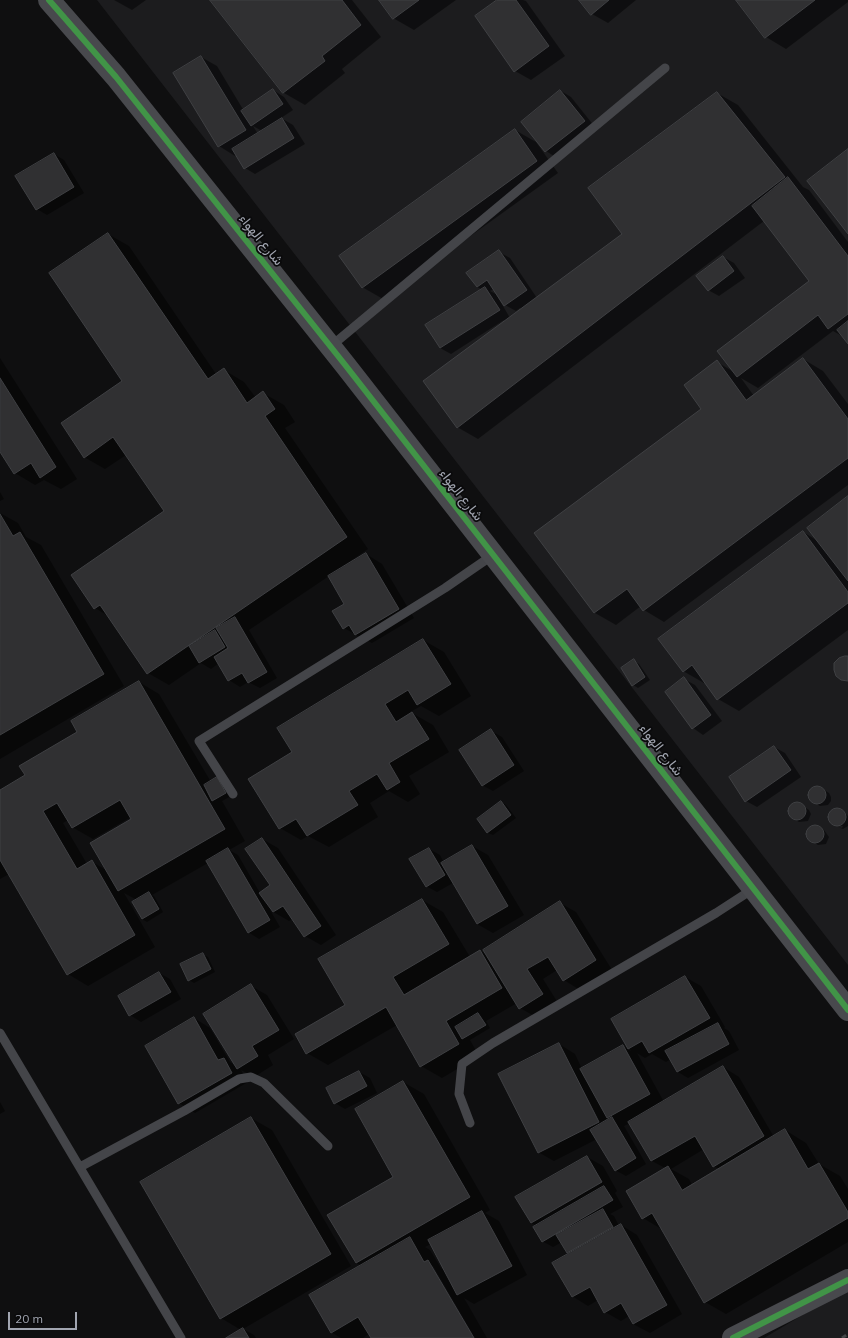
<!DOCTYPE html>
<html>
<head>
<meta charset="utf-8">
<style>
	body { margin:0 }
	#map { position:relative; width:848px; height:1338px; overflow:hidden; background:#0f0f10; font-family:Mulish,sans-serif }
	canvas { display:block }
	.scale { position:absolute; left:8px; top:1312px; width:69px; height:18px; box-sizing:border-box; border:2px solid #a1a5b0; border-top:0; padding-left:5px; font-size:12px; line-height:14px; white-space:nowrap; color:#a1a5b0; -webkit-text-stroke:3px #0a0a0b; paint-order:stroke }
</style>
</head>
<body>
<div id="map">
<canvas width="848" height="1338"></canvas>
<div class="scale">20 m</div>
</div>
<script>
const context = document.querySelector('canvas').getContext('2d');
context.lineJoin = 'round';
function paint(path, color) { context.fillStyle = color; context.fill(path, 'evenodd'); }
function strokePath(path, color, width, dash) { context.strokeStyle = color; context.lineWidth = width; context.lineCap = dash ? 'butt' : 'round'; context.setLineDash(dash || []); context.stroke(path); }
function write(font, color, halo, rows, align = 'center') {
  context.font = font + ' Mulish,Vazirmatn,sans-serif'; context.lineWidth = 3.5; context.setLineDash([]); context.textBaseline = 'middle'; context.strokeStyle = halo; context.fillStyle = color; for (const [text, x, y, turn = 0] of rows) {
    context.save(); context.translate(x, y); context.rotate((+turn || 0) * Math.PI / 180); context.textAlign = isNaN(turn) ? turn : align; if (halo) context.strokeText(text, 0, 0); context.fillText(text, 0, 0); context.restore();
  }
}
const built = new Path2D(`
	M97 0H848V965L240 184Z
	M848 1288V1338H764Z`);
const shadow = new Path2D(`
	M114 0H146L132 10Z
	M212 0H352L381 37 342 69 345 73 305 105 284 93Z
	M381 0H456L414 30 393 18Z
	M499 0H523L526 1 565 56 531 80 515 71Z
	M580 0H636L608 23 592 14Z
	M737 0H848V2L786 49 766 37Z
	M201 57 217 66 244 111 273 90 284 97 293 110 281 118 293 125 305 144 255 174 245 168 236 155 235 156 219 146ZM253 126 262 131 258 134Z
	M561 91 571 97 595 127 557 158 546 151 522 122Z
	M717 93 738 105 803 187 809 190 848 242V342L844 337 833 331 758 388 741 378 754 396 803 359 823 371 848 404V485L664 622 644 610 641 606 616 625 595 613 536 534 703 409 717 362 734 372 810 281 764 221 478 439 457 427 505 322 504 320 451 354 440 348 483 290 477 287 499 252 510 258 537 298 623 234ZM494 289 505 305 516 311 520 308 521 310 510 318 496 294 490 291Z
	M515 130 536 142 558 173 383 299 362 287Z
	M54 154 64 160 84 193 47 215 37 209Z
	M108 234 129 246 216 374 224 370 244 382 256 398 263 393 284 405 295 422 285 428 368 549 343 566 344 567 366 554 382 564 414 618 372 643 361 637H360L344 628 345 604 329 576 249 630 277 678 260 688 248 682 240 687 229 680 219 663 211 669 201 663 169 685 148 673 110 617 95 608 165 512 126 455 105 469 84 457 124 382Z
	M723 257 734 263 745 278 719 296 708 290Z
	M0 358 77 479 61 489 44 480 35 485 15 473 0 450Z
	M0 492 4 499 0 501Z
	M848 497V630L739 711 718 699 706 682 704 683 683 671 803 532 818 541Z
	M0 513 18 523 26 537 41 545 124 686 0 759Z
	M423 640 444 652 471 696 439 716 421 706 410 712 433 725 449 752 409 776 420 794 408 802 389 791 370 803 378 817 329 847 308 836 301 840 280 828 293 752Z
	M634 661 639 664 650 680 638 688 633 685Z
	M684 679 695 685 722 721 703 735 693 728Z
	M139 682 159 694 211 782 217 778 222 781 231 796 222 801 245 841 229 850 238 855 260 893 271 885 262 839 278 848 336 935 321 945 305 936 293 919 289 921 270 910 280 927 259 939 248 932 208 863 152 895 154 896 163 912 147 922 142 919 137 900 124 893 155 947 88 986 68 974 9 874 0 879V791L26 775ZM131 817 132 819 108 871 92 862 87 864 63 823 68 820 72 827 93 839Z
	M491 731 502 737 524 771 493 791 482 785Z
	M774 747 785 753 801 777 757 807 746 801Z
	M816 787H820L829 793 831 797V801L828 805 820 806 811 800 809 796 810 792 812 788Z
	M501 802 506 805 516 818 493 835 488 833 478 820Z
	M796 803 800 804 809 810 811 814 808 821 799 822 790 816 789 808 792 805Z
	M840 810 845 813 848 816V826L843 829 838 827 842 828 843 826 833 825 829 818V814L832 811Z
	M815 826 824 830 829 837 826 844 818 845 809 839 808 836V831L811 828Z
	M472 846 488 855 524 915 493 933 477 924 453 883 437 892 426 886 429 849 440 855 444 863Z
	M422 900 443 912 470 957 480 951 487 955 560 903 576 912 612 970 580 990 564 980 557 970 543 979 558 1003 536 1017 520 1008 517 1003 486 1021 490 1028 470 1040 479 1056 442 1078 421 1066 397 1025 328 1065 307 1053 346 1005 320 960Z
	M202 954 208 957 215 972 194 983 189 980Z
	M159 973 170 979 181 999 141 1022 130 1015Z
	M685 977 701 986 725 1027 724 1028 729 1031 739 1050 688 1078 678 1072 671 1059 666 1062 652 1054 645 1058 637 1053 664 1102 723 1067 739 1077 774 1137 785 1130 806 1143 819 1164 840 1176 848 1189V1242L726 1314 705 1302 663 1230 643 1218 665 1168 652 1161 630 1123 624 1126 646 1164 626 1176 615 1170 597 1139 554 1161 538 1152 559 1044 575 1054 582 1069 623 1046 631 1051 613 1019ZM704 1149 714 1166 719 1169 692 1185 689 1179 671 1169Z
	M251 986 267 995 294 1039 268 1055 273 1065 254 1077 241 1070 248 1082 195 1113 179 1103 146 1046 194 1018 210 1028 230 1062 236 1066Z
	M359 1072 370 1078 377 1093 345 1109 335 1103Z
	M403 1082 424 1094 490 1210 485 1213 499 1221 527 1275 474 1304 464 1298 487 1338H475L433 1266H431L473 1338H372L369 1334 363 1338H341L331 1332 362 1266 356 1263 395 1177ZM431 1244 445 1271 441 1268 430 1250 425 1247Z
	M0 1102 5 1111 0 1114Z
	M251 1118 272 1130 351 1266 243 1329 254 1335 256 1338H228L241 1330 221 1318Z
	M587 1157 603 1166 617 1191 615 1193 623 1207 610 1214 614 1216 619 1226 621 1225 637 1235 682 1314 650 1333 633 1324 629 1316 621 1321 605 1312 598 1300 588 1306 572 1296 570 1254 567 1253 562 1242 553 1247 542 1241 537 1226 531 1223Z`);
const building = new Path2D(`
	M210 0H342L361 25 322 56 325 61 283 93Z
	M379 0H419L393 19Z
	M497 0H516L549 46 514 72 475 16Z
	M579 0H609L591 15Z
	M736 0H815L765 38Z
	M201 56 246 130 218 147 173 73Z
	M273 89 283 104 251 126 241 111Z
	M560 90 585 121 545 152 521 122Z
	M717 92 785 177 457 428 423 381 622 234 588 188Z
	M282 118 294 138 244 169 232 149Z
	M515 129 537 161 362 288 339 256Z
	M848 149V234L807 181Z
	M54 153 74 187 36 210 15 176Z
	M788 177 848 256V314L828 329 818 315 737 377 717 351 809 281 752 206Z
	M108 233 208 379 224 368 247 403 263 391 275 409 265 416 347 537 147 674 100 605 94 609 71 575 164 511 113 437 84 458 61 423 122 381 49 273Z
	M499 250 527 290 504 306 487 280 477 287 466 273Z
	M723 256 734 271 708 291 696 276Z
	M485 287 500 310 440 348 425 325Z
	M848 321V344L837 330Z
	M803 358 848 419V458L643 611 627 589 594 613 534 533 701 409 684 385 717 360 746 400Z
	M0 378 56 467 40 478 31 463 14 474 0 452Z
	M848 496V581L807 528Z
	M0 514 13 536 20 532 104 674 0 735Z
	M803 531 848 592V603L717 700 692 665 683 672 658 639Z
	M366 553 399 609 355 635 349 625 343 629 332 611 344 604 328 576Z
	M235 617 267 672 248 683 242 673 228 681 214 657 228 648 216 628Z
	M215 630 225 647 199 663 189 646Z
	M423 639 451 684 417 705 408 690 385 704 396 722 412 712 429 739 389 763 400 782 387 790 377 774 349 791 358 805 307 836 296 819 279 829 248 779 292 752 277 728Z
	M845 656H848V681L841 680 836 676 834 670V663L839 658Z
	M634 659 645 677 632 686 621 668Z
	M684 677 711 715 692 729 665 692Z
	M139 681 225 829 118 891 90 843 131 819 120 800 72 828 57 803 43 811 77 869 92 860 135 935 67 975 0 860V790L25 775 19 766 77 732 71 721Z
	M491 729 514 765 482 786 459 750Z
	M774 746 791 770 745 802 729 777Z
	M217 777 226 793 212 801 204 785Z
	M808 795a9 9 0 1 1 18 0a9 9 0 1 1-18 0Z
	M501 801 511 815 487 833 477 819Z
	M788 811a9 9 0 1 1 18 0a9 9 0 1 1-18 0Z
	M828 817a9 9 0 1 1 18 0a9 9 0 1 1-18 0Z
	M806 834a9 9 0 1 1 18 0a9 9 0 1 1-18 0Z
	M262 838 321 926 304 937 283 906 273 912 259 893 270 885 245 849Z
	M472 845 508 906 477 924 441 863Z
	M228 848 270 920 248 933 206 861Z
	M429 848 445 875 426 887 409 859Z
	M149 892 159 909 142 919 132 902Z
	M422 899 449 944 393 977 404 995 480 950 502 988 446 1021 459 1044 420 1067 386 1007 306 1054 295 1034 345 1005 318 959Z
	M560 901 596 960 563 981 548 957 527 969 543 994 519 1009 483 950Z
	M203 953 211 969 188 981 180 964Z
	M159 972 171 992 129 1016 118 996Z
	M685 976 710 1018 649 1053 642 1041 628 1049 611 1019Z
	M251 984 279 1030 252 1046 258 1056 237 1069 203 1014Z
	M478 1013 486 1025 462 1039 455 1027Z
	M194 1017 218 1060 224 1058 232 1073 178 1104 145 1046Z
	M718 1023 729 1044 677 1072 665 1051Z
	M559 1043 599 1122 538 1153 498 1074Z
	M623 1045 650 1094 607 1118 580 1069Z
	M723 1066 764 1136 713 1167 695 1136 651 1161 628 1122Z
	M359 1071 367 1086 334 1104 326 1088Z
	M403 1081 470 1197 356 1263 327 1215 393 1177 355 1109Z
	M251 1117 331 1254 220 1319 140 1182Z
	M612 1117 636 1158 615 1171 590 1130Z
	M785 1129 808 1169 819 1163 848 1212V1218L704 1303 652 1213 642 1219 626 1191 668 1166 682 1190Z
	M587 1156 602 1182 531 1223 515 1197Z
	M604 1186 613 1200 542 1242 533 1227Z
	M603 1209 613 1227 567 1253 556 1235Z
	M482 1211 512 1266 457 1295 428 1240Z
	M621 1224 667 1305 633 1324 621 1303 604 1313 590 1287 572 1297 552 1263Z
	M410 1237 424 1262 428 1260 474 1338H371L358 1317 331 1333 309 1295Z
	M243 1328 249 1338H226Z`);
const lane = new Path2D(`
	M330 347 665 68
	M233 794 199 741 445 588 493 555
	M0 1033 181 1338
	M470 1123 459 1094 462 1064 493 1043 716 913 753 889
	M80 1167 184 1111 239 1079 251 1077 264 1083 328 1146`);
const secondary = new Path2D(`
	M49 0 116 77 346 366 848 1010
	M733 1338 848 1280`);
const rail = new Path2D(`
	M842 1338 848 1334`);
const cycleway = new Path2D(`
	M49 0 116 77 346 366 848 1010
	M733 1338 848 1280`);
const streetNames = [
	["شارع الهواء",261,240,51],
	["شارع الهواء",461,495,52],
	["شارع الهواء",661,750,52]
];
paint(built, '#1c1c1e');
paint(shadow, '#0007');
paint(building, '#303032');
strokePath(building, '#3f4043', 1);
strokePath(lane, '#444549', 9);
strokePath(secondary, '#48494d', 22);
strokePath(rail, '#464749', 3, [5, 4]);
strokePath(cycleway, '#419447', 6);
write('14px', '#a1a5b0', '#0a0a0b', streetNames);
</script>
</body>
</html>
